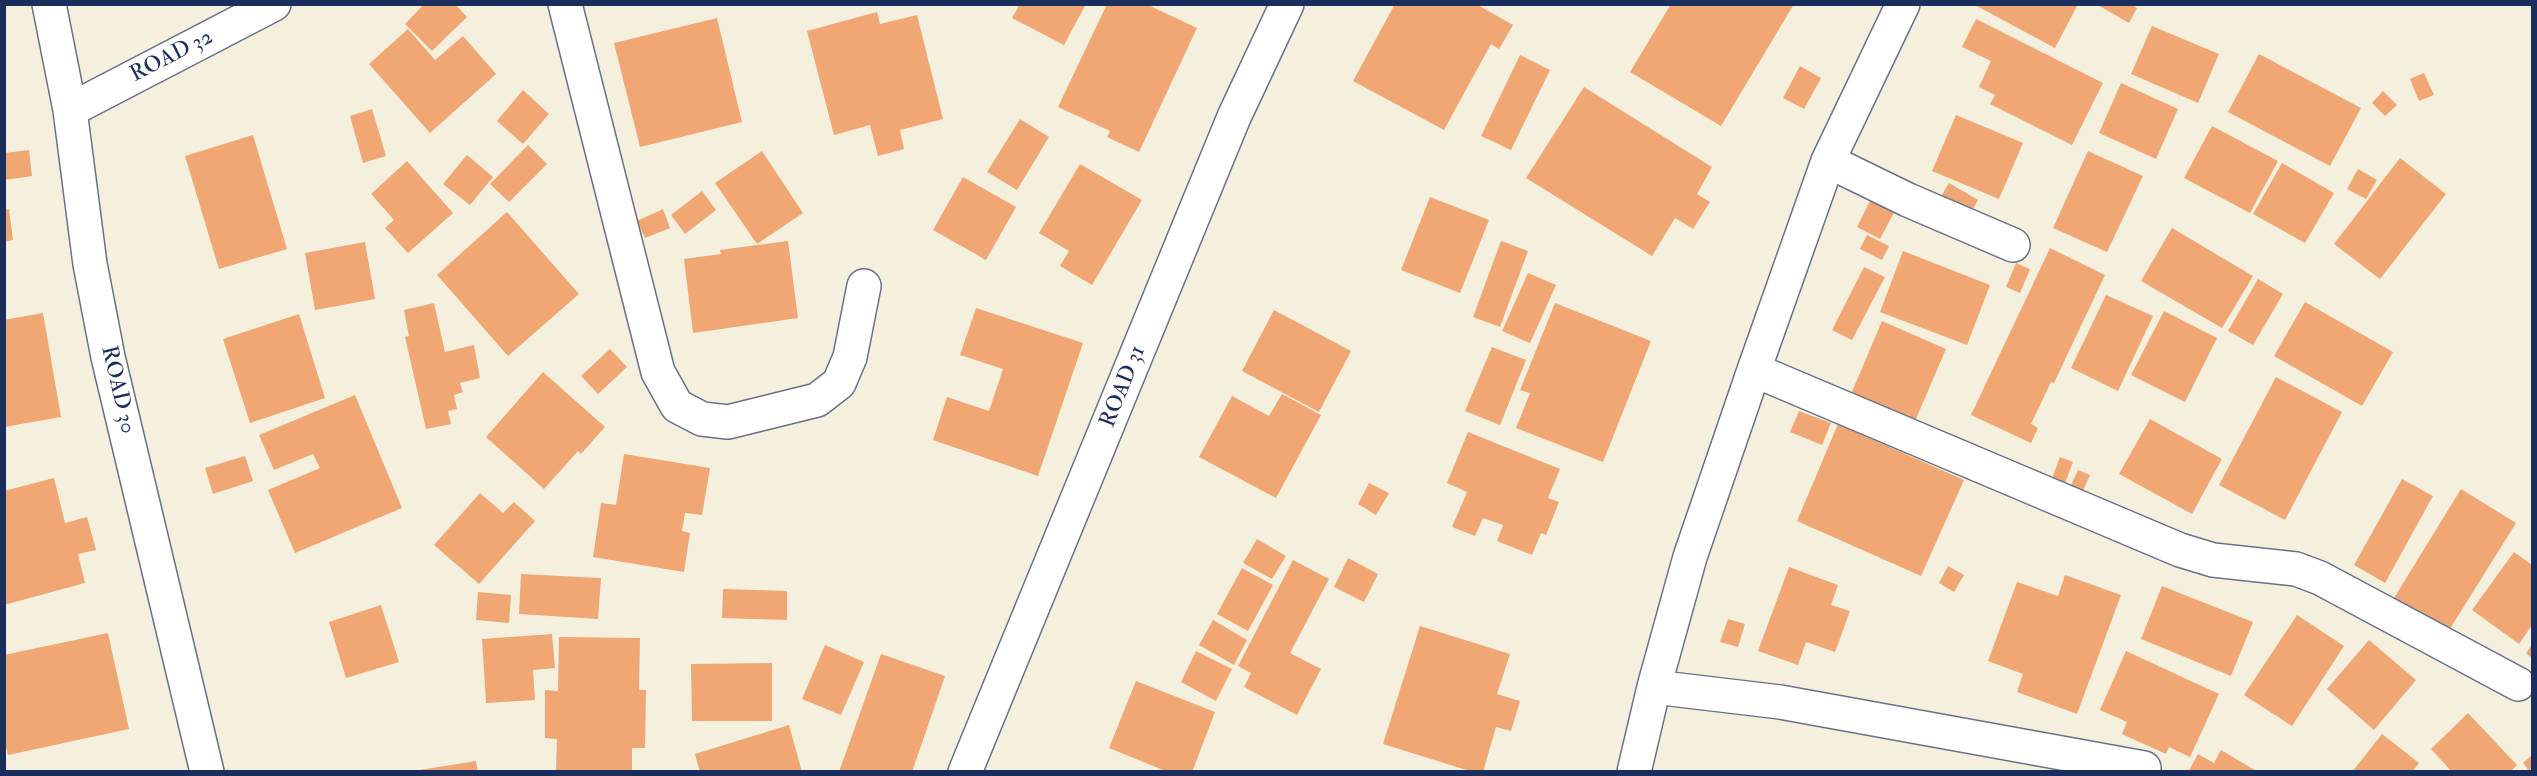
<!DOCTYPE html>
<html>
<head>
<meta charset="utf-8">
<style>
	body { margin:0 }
	#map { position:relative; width:2537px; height:776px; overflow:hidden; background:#f5efdd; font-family:"IM FELL Double Pica",serif }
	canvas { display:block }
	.frame { position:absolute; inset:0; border:6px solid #1b2f5e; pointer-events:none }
</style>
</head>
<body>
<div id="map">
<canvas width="2537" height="776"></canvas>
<div class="frame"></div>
</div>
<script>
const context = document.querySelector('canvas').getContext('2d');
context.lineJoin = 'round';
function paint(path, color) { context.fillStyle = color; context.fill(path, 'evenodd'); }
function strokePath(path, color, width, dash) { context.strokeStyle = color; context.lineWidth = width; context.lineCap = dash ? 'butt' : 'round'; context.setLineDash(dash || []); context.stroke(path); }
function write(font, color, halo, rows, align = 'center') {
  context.font = font + ' "IM FELL Double Pica",serif'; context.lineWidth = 4.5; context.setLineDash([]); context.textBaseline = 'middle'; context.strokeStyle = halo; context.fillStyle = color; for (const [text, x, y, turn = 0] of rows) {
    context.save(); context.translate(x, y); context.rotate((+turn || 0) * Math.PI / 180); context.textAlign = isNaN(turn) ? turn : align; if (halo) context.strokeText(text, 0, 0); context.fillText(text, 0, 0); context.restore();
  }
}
const building = new Path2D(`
	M424 4H455L467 17 432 51 405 24Z
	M1020 4H1086L1064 45 1012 18Z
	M1107 4H1146L1197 28 1139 152 1107 137 1110 131 1058 107Z
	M1395 4H1476L1513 25 1499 49 1491 44 1444 130 1353 81Z
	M1671 4H1794L1721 126 1630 72Z
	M1973 4H2078L2055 48Z
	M2096 4H2130L2137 8 2129 23Z
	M877 12 880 24 917 15 943 119 900 130 904 149 878 156 870 125 834 135 807 31Z
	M717 18 742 122 640 147 614 43Z
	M1976 19 2103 83 2072 145 1990 104 1995 95 1979 87 1991 61 1962 47Z
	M2152 26 2219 54 2198 103 2131 74Z
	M408 29 435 60 463 36 496 74 430 133 369 64Z
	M2259 54 2361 108 2330 166 2228 112Z
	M1520 55 1550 70 1511 150 1481 136Z
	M1800 66 1821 78 1804 109 1783 98Z
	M2424 73 2434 95 2419 101 2410 79Z
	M2121 83 2178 109 2156 159 2099 133Z
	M1584 87 1712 167 1697 194 1710 202 1693 229 1675 218 1652 256 1526 178Z
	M523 90 549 114 523 144 497 121Z
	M2383 91 2397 105 2385 116 2372 103Z
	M372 109 386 156 363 163 350 116Z
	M1956 115 2023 143 1999 199 1932 171Z
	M1020 119 1049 137 1017 190 987 172Z
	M2212 126 2278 161 2250 213 2184 178Z
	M253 135 287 249 219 269 185 156Z
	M528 145 547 164 509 202 490 184Z
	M29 150 32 176 4 180V153Z
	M762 151 803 213 757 244 715 183Z
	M2088 151 2143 176 2107 252 2053 228Z
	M467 155 493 177 470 205 443 184Z
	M2400 158 2446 194 2380 279 2334 244Z
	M407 161 453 213 408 253 385 228 394 220 371 194Z
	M2282 163 2334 193 2305 243 2253 214Z
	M1080 164 1142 200 1092 285 1060 266 1069 251 1039 233Z
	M2358 169 2377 180 2366 199 2347 189Z
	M963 177 1016 207 986 260 933 230Z
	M1949 183 1978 200 1967 220 1937 203Z
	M702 191 716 210 685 234 671 215Z
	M1873 195 1897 207 1880 239 1857 227Z
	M1430 197 1489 220 1460 293 1401 270Z
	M9 209 13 240 4 242V210Z
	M663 209 670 228 645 238 637 221Z
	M507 212 579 294 508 356 437 275Z
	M2172 228 2253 276 2222 328 2141 281Z
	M1867 235 1889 246 1882 260 1860 249Z
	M788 241 798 318 693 333 684 259 721 254 720 250Z
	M1501 241 1528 251 1500 327 1473 317Z
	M365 242 375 299 315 310 305 253Z
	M2050 248 2105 275 2054 383 2051 382 2031 424 2038 428 2031 443 1971 415Z
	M1903 251 1990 285 1967 345 1880 312Z
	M2016 263 2030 269 2020 293 2006 287Z
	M1864 267 1885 277 1852 340 1832 330Z
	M1528 273 1556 285 1530 343 1502 331Z
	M2258 279 2283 294 2253 345 2228 331Z
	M2106 295 2153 316 2118 391 2071 368Z
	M2305 302 2393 352 2362 406 2274 356Z
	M434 303 445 352 474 345 480 378 460 383 463 392 454 395 457 409 448 411 451 424 426 429 405 337 409 336 404 310Z
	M1555 303 1651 341 1603 462 1516 428 1530 393 1520 390Z
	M976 308 1083 343 1038 476 933 440 947 397 989 411 1003 369 960 355Z
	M1274 310 1351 351 1319 412 1242 371Z
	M2164 311 2217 338 2185 402 2131 375Z
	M43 313 61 417 4 427V320Z
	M299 314 325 398 250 423 223 339Z
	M1882 321 1946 349 1915 421 1851 394Z
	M1492 347 1526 360 1500 425 1465 411Z
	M610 349 627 367 598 394 581 376Z
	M543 372 605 427 581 454 578 451 544 489 486 437Z
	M2276 377 2342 412 2285 520 2219 485Z
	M1282 394 1321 415 1276 498 1199 457 1232 396 1269 416Z
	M355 395 402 508 295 553 268 490 320 468 313 454 274 470 259 435Z
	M1799 411 1831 423 1822 445 1790 432Z
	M2150 419 2222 459 2192 514 2119 474Z
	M1838 424 1964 480 1921 576 1797 521Z
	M1468 432 1560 469 1548 498 1559 502 1546 535 1541 533 1532 555 1497 541 1503 525 1483 518 1475 536 1452 527 1467 492 1447 483Z
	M624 454 710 468 702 515 685 513 682 531 690 533 684 572 593 557 601 503 616 505Z
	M245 456 253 481 213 494 205 468Z
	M2060 457 2073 462 2064 486 2051 481Z
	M2078 470 2090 475 2082 493 2070 487Z
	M54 478 65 523 87 517 96 550 78 554 85 583 4 605V491Z
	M2402 479 2433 496 2385 583 2354 565Z
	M1369 483 1389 493 1376 515 1358 504Z
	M2461 489 2516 523 2448 632 2394 598Z
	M480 493 503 513 514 502 535 521 479 584 434 545Z
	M1257 539 1286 556 1272 579 1243 563Z
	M2514 552 2532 565V625L2519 644 2472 610Z
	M1348 558 1378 574 1364 602 1334 587Z
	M1293 560 1329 579 1290 653 1321 669 1297 715 1244 687 1251 673 1238 666Z
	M1948 566 1964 575 1954 592 1939 583Z
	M1789 567 1838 585 1831 605 1850 611 1835 652 1806 642 1798 665 1758 651Z
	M1242 568 1273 585 1248 631 1217 614Z
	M521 574 601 578 598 619 519 614Z
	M2065 575 2121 595 2077 714 2017 692 2023 674 1988 661 2017 582 2058 596Z
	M2162 586 2253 622 2231 676 2141 639Z
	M723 589 787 591V620L722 618Z
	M478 592 511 595 509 623 476 620Z
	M381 605 399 662 346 678 329 622Z
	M2297 615 2344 646 2292 726 2244 695Z
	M1728 619 1745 624 1738 647 1720 642Z
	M1213 620 1247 640 1234 665 1199 645Z
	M1420 626 1510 654 1497 694 1520 701 1511 731 1496 727 1483 772H1473L1383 744Z
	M108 633 129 729 8 755 4 740V655Z
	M552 634 555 668 533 670 535 700 486 703 482 639Z
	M559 637 640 638 639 690H646L645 748H632V772H556L557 739 545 738V690L558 691Z
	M2369 640 2416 680 2374 730 2327 689Z
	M825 645 864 662 841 715 802 699Z
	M2532 645V658L2526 653Z
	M1196 651 1232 669 1216 701 1181 682Z
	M2126 651 2219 694 2190 757 2169 747 2166 754 2122 734 2127 722 2100 710Z
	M881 654 945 676 912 772H839Z
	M772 663V721H692L691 664Z
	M1136 681 1215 712 1192 772H1168L1109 748Z
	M2468 713 2517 765 2510 772H2452L2431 749Z
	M789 725 802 772H700L695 754Z
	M2382 734 2419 763 2412 772H2352Z
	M2221 750 2258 772H2188L2198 754 2214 763Z
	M2532 755V772H2530L2523 763Z
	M476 761 478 772H420V770Z`);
const minor = new Path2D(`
	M49 4 70 110 90 264 108 357 207 772
	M565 4 658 372 677 406 702 419 728 422 817 400 839 383 850 357 864 286
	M70 110 274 4
	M1828 161 1908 200 2013 245
	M1754 370 2180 550 2213 560 2296 569 2320 578 2518 684
	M1654 687 1780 702 2144 768
	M965 772 1234 117 1287 4
	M1634 772 1654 687 1690 557 1754 370 1828 161 1903 4`);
const streetNames = [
	["ROAD 32",172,57,-27],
	["ROAD 31",1124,387,-68],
	["ROAD 30",117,390,77]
];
paint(building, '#f0a774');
strokePath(minor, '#67728a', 36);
strokePath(minor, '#fff', 33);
write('22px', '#1b2f5e', '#fff', streetNames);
</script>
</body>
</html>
